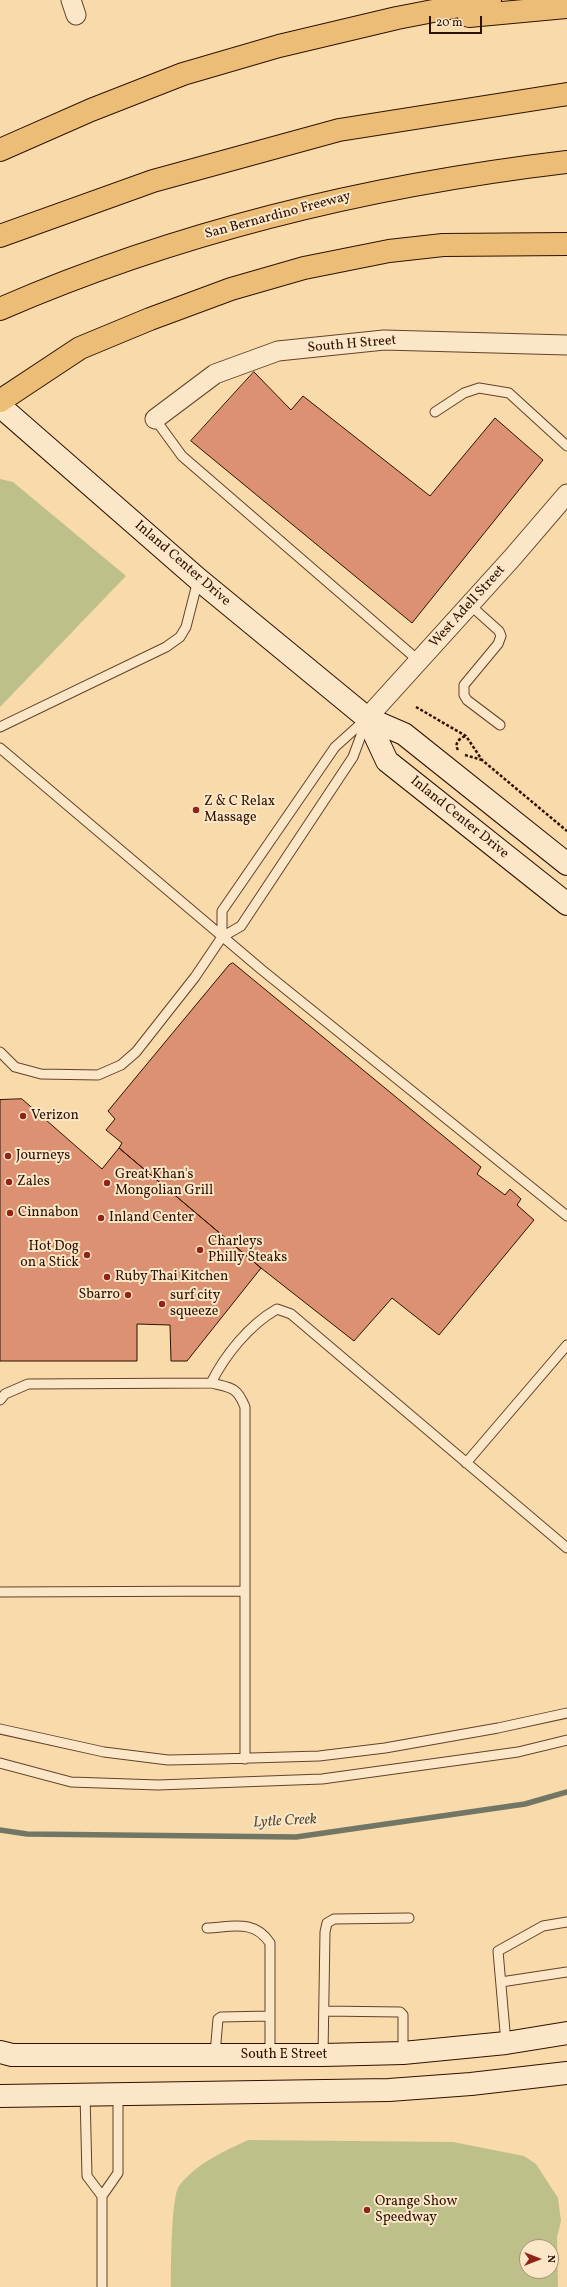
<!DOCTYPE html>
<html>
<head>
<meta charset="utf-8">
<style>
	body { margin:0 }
	#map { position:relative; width:567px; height:2287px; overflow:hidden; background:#f9daab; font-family:Vollkorn,serif }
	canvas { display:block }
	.north { position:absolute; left:519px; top:2239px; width:40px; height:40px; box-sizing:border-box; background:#fbe7c8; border:1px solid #a99178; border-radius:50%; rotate:90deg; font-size:11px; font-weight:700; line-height:16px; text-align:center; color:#2e1100 }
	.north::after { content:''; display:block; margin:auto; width:14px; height:18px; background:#8f2418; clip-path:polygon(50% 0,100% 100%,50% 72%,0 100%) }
	.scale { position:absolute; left:429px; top:16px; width:53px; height:18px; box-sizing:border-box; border:2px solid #2e1100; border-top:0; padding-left:5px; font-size:12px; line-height:14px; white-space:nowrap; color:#2e1100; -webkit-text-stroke:3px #fbe7c8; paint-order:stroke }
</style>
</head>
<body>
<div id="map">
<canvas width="567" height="2287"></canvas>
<div class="north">N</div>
<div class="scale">20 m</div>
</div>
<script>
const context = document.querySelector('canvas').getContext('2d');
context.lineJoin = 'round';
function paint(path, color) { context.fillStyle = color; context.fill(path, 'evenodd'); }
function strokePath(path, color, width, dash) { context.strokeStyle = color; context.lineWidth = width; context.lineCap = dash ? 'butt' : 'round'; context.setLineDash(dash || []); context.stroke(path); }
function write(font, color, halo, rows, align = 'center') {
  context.font = font + ' Vollkorn,serif'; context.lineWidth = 4; context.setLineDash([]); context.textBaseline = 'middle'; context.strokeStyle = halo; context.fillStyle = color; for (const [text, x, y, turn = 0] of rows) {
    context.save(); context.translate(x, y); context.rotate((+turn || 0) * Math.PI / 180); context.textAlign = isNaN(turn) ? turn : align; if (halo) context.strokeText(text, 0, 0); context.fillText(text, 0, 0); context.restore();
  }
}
const green = new Path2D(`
	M0 479 13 482 126 576 0 707Z
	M248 2140 453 2142 524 2156 536 2164 558 2198 561 2221 557 2237 558 2287H171C171 2270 171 2197 179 2186 197 2163 223 2152 248 2140ZM527 2247H551V2271H527Z`);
const stream = new Path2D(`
	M0 1830 27 1834 296 1837 525 1804 567 1792`);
const building = new Path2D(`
	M254 372 291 410 303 396 430 496 495 418 543 460 412 623 191 441Z
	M233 963 481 1167 477 1174 505 1195 510 1189 521 1199 517 1205 534 1220 439 1335 392 1298 354 1341 261 1268 119 1148 122 1143 106 1130 115 1119 108 1111 229 965Z
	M22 1099 102 1169 119 1148 261 1268 187 1361H171L170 1325 137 1324V1361H0V1100Z`);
const path = new Path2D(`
	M416 707 466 736 482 760 567 831
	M458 750C454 743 459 739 465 736
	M465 755 482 760`);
const lane = new Path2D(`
	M435 412 464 393 479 388 509 393 567 446
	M155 419 182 456 419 661
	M470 605 499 631 501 636 498 644 464 685V695L467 700 500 725
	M0 727 166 647 180 637 186 627 198 580
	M0 748 262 970 567 1216
	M222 937V911L335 747 366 719
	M0 1052 15 1067 41 1074 98 1075 121 1065 136 1052 195 977 222 937 241 926 353 757 366 722
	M211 1383C225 1355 249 1325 277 1309L291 1314 567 1548
	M0 1400 5 1394 28 1384 211 1383C232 1388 237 1387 245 1407V1759
	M466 1463 567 1345
	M0 1592 244 1591
	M0 1729 104 1752 168 1760 218 1759 319 1756 385 1748 498 1728 567 1713
	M0 1763 71 1782 158 1785 322 1779 518 1752 567 1740
	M207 1928C232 1927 254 1919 270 1943V2055
	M501 1982 567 1972
	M324 2011 400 2012 403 2015V2053
	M506 2043 498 1951 543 1926 567 1922
	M215 2054 218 2019 221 2017 270 2016
	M323 2055 325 1932 327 1923 334 1919 409 1918
	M85 2094 87 2176 102 2196 118 2173V2095
	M102 2196V2287`);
const street = new Path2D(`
	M71 0 76 15
	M155 419 215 374 278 351 384 340 567 345
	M367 718 512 558 567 494`);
const secondary = new Path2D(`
	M0 406 198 579 367 718 404 734 567 864
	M367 718 387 761 567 904
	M0 2052 12 2055H323L403 2053 506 2043 567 2033
	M0 2096 389 2090 471 2084 567 2073`);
const highway = new Path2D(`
	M469 16 567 7
	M0 150 91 110 183 74 279 46 397 18 490 0
	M0 236 153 181 339 130 567 94
	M0 309C180 231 372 185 567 162
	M0 401 80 348 150 319 231 289 304 268 389 251 443 245 567 244`);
const markers = [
	[196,810,4,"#8f2418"],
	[23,1116,4,"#8f2418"],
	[8,1156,4,"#8f2418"],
	[9,1182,4,"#8f2418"],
	[107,1183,4,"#8f2418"],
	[10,1213,4,"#8f2418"],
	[101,1218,4,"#8f2418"],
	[200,1250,4,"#8f2418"],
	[87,1255,4,"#8f2418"],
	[107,1277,4,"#8f2418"],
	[128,1295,4,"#8f2418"],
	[162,1304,4,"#8f2418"],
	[367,2210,4,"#8f2418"]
];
const streetNames = [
	["San Bernardino Freeway",278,216,-15],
	["South H Street",352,345,-5],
	["Inland Center Drive",182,564,41],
	["West Adell Street",468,607,-48],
	["Inland Center Drive",459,818,39],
	["South E Street",284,2055]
];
const poiNames = [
	["Z & C Relax",204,802],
	["Massage",204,818],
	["Verizon",31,1116],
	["Journeys",16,1156],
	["Great Khan's",115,1175],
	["Mongolian Grill",115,1191],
	["Zales",17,1182],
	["Cinnabon",18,1213],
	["Inland Center",109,1218],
	["Charleys",208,1242],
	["Philly Steaks",208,1258],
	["Hot Dog",79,1247,"right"],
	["on a Stick",79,1263,"right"],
	["Ruby Thai Kitchen",115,1277],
	["Sbarro",120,1295,"right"],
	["surf city",170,1296],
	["squeeze",170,1312],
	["Orange Show",375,2202],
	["Speedway",375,2218]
];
const waterNames = [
	["Lytle Creek",285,1822,-3]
];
paint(green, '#bdc089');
strokePath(stream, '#717764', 5.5);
paint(building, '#dc9272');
strokePath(building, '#2e1100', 1);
strokePath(lane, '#61432b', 11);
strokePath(street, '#61432b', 21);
strokePath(secondary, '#2e1100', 24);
strokePath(highway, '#2e1100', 24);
strokePath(path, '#2e1100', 2.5, [3, 2]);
strokePath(lane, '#fbe7c8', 9);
strokePath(street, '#fbe7c8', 19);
strokePath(secondary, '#fbe7c8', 22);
strokePath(highway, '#ecbd76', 22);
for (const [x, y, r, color] of markers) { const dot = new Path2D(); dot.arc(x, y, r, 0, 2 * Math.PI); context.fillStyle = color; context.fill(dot); strokePath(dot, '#fbe7c8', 1.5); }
write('14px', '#2e1100', '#fbe7c8', streetNames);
write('14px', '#2e1100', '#fbe7c8', poiNames, 'left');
write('italic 15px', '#554c3a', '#fbe7c8', waterNames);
</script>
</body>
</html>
